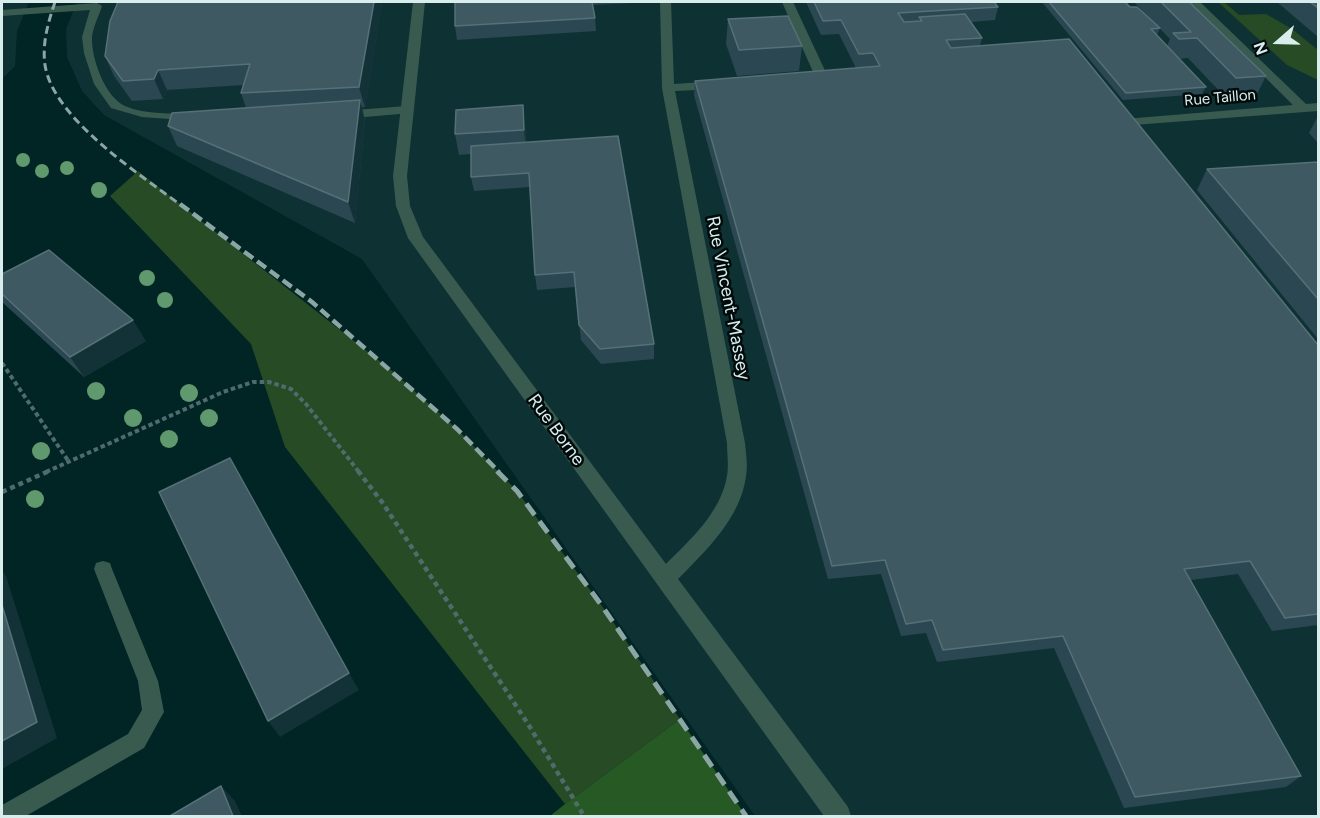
<!DOCTYPE html>
<html>
<head>
<meta charset="utf-8">
<style>
	body { margin:0 }
	#map { position:relative; width:1320px; height:818px; overflow:hidden; background:#012425; font-family:Figtree,sans-serif }
	canvas { display:block }
	.frame { position:absolute; inset:0; border:3px solid #daeded; pointer-events:none }
	.north { position:absolute; left:1248px; top:12px; width:60px; height:60px; -webkit-text-stroke:4px #010b0b; paint-order:stroke; rotate:250deg; font-size:16px; font-weight:700; line-height:24px; text-align:center; color:#daeded }
	.north::after { content:''; display:block; margin:auto; width:21px; height:27px; background:#daeded; clip-path:polygon(50% 0,100% 100%,50% 72%,0 100%) }
</style>
</head>
<body>
<div id="map">
<canvas width="1320" height="818"></canvas>
<div class="frame"></div>
<div class="north">N</div>
</div>
<script>
const context = document.querySelector('canvas').getContext('2d');
context.lineJoin = 'round';
function paint(path, color) { context.fillStyle = color; context.fill(path, 'evenodd'); }
function strokePath(path, color, width, dash) { context.strokeStyle = color; context.lineWidth = width; context.lineCap = dash ? 'butt' : 'round'; context.setLineDash(dash || []); context.stroke(path); }
function write(font, color, halo, rows, align = 'center') {
  context.font = font + ' Figtree,sans-serif'; context.lineWidth = 5; context.setLineDash([]); context.textBaseline = 'middle'; context.strokeStyle = halo; context.fillStyle = color; for (const [text, x, y, turn = 0] of rows) {
    context.save(); context.translate(x, y); context.rotate((+turn || 0) * Math.PI / 180); context.textAlign = isNaN(turn) ? turn : align; if (halo) context.strokeText(text, 0, 0); context.fillText(text, 0, 0); context.restore();
  }
}
const built = new Path2D(`
	M2 2H29L17 31 15 66 2 79Z
	M77 2H1318V816H755L362 259 104 115 82 91 67 57 66 29Z`);
const green = new Path2D(`
	M1218 2H1224L1239 15 1266 14 1292 29 1318 50V80L1287 65Z
	M138 171 391 370 457 429 517 491 602 606 680 719 565 804 285 447 251 344 110 196Z`);
const forest = new Path2D(`
	M680 719 746 816H550L565 804Z`);
const pathFar1 = new Path2D(`
	M2 363 69 462
	M46 472 223 392 253 382H269L291 389 306 404 359 472`);
const path = new Path2D(`
	M358 471 382 502 528 724 584 816
	M2 492 49 471`);
const lane = new Path2D(`
	M97 3 102 6C99 16 93 26 92 37 91 58 105 97 125 106 146 115 172 113 194 114L198 115V121L142 117 111 108 94 84 84 53 82 37 90 10 2 16V10Z
	M407 106 413 110 411 113 342 119 336 115 342 111Z
	M103 561 110 563 112 569 158 681 164 712 160 719 144 748 26 816H2V805L128 734 142 710 138 681 94 569 96 563Z`);
const street = new Path2D(`
	M413 2H425L407 176 410 206 423 237 666 564C691 539 721 512 727 476 729 465 727 454 727 443L662 88 660 2H671L674 84 718 81 724 85 718 89 675 91 745 443C746 454 748 465 746 476 741 517 706 551 678 579L848 807 851 816H824L408 238 396 206 393 176Z
	M782 2H793L828 77 826 80 805 82 799 78 801 75 814 74Z
	M1189 2H1200L1306 104 1318 103V111L1120 126 1118 123 1125 119 1293 105Z`);
const railFar2 = new Path2D(`
	M55 2C48 23 42 43 45 65 53 119 141 175 182 206`);
const railFar1 = new Path2D(`
	M180 204 312 302 457 429 499 472`);
const rail = new Path2D(`
	M497 471 517 491 602 606 746 816`);
const trees = [
	[23,160,7],
	[67,168,7],
	[42,171,7],
	[99,190,8],
	[147,278,8],
	[165,300,8],
	[96,391,9],
	[189,393,9],
	[133,418,9],
	[209,418,9],
	[169,439,9],
	[41,451,9],
	[35,499,9]
];
const wall = new Path2D(`
	M118 2H382L365 107H362L365 121 355 223 177 146 168 126 246 108 241 93 243 85 167 90 163 99 132 101 114 76 105 56Z
	M455 2H633V3L593 5 595 18 596 31 457 40 455 26Z
	M806 2H994L998 7 995 20 971 22 982 38 980 46 1318 345V625L1272 631 1238 574 1191 580 1301 776 1286 787 1124 808 1054 648 937 662 926 633 901 636 881 574 828 579 694 95 695 81 856 68 839 34 821 35Z
	M1042 2H1125L1130 7 1160 28 1157 35 1167 46 1170 39 1134 2H1189L1266 76 1256 96 1226 98 1188 58 1179 59 1206 87 1202 94 1123 100Z
	M1277 2H1318V37Z
	M728 19 802 46 799 71 737 76 726 44Z
	M1318 116V143L1309 133Z
	M525 126 526 142 654 344V359L601 364 581 340 575 287 537 290 535 275 530 187 474 191 471 177V154L459 155 455 134Z
	M1318 162V339L1197 190 1207 169Z
	M2 274 146 341 84 377 2 302Z`);
const shadedWall = new Path2D(`
	M374 2H382L365 107 359 87Z
	M158 70 167 90 163 99 154 79Z
	M360 100 365 121 355 223 348 202Z
	M523 105 525 126 526 151 524 130Z
	M133 320 146 341 84 377 70 357Z
	M2 571 6 576 57 738 2 769Z
	M349 673 359 690 280 737 268 721Z
	M221 786 235 801 242 816H233Z`);
const building = new Path2D(`
	M118 2H374L359 87 241 93 250 64 158 70 154 79 123 81 105 56 110 21Z
	M455 2H592L595 18 455 26Z
	M814 2H994L998 7 898 13 904 22 922 21 919 17 965 14 982 38 946 40 951 48 1069 39 1318 345V614L1285 618 1250 561 1184 569 1301 776 1135 797 1063 636 943 650 932 620 906 624 885 560 832 566 695 81 880 66 873 53 859 54 841 20 823 21Z
	M1049 2H1125L1130 7H1137L1160 28 1151 29 1206 87 1126 93Z
	M1161 2H1189L1266 76 1236 78 1197 38 1179 39 1173 33 1191 32Z
	M1310 2H1318V8Z
	M788 16 802 46 739 50 728 19Z
	M360 100 348 202 168 126 172 113Z
	M523 105 524 130 455 134 456 110Z
	M618 136 654 344 600 349 579 325 574 272 535 275 529 173 471 177V146Z
	M1318 162V299L1207 169Z
	M49 250 133 320 70 357 2 294V274Z
	M230 458 349 673 268 721 159 492Z
	M2 605 37 722 2 741Z
	M221 786 233 816H170Z`);
const farStreetnames = [
	["Rue Taillon",1220,98,-5]
];
const streetNames = [
	["Rue Vincent-Massey",728,298,79],
	["Rue Borne",556,430,54]
];
paint(built, '#0e3233');
paint(green, '#274b25');
paint(forest, '#265923');
strokePath(pathFar1, '#4f6c6d', 4, [4.5, 3]);
strokePath(path, '#4f6c6d', 4.5, [5, 4]);
paint(lane, '#395b4f');
paint(street, '#395b4f');
strokePath(railFar2, '#8ca5a5', 3, [8, 4.5]);
strokePath(railFar1, '#8ca5a5', 4.5, [11, 5]);
strokePath(rail, '#8ca5a5', 5, [14, 8]);
context.fillStyle = '#60996d';
for (const [x, y, r] of trees) { context.beginPath(); context.arc(x, y, r, 0, 2 * Math.PI); context.fill(); }
paint(wall, '#2b4751');
paint(shadedWall, '#123238');
paint(building, '#3e5962');
strokePath(building, '#567077', 1.5);
write('15px', '#daeded', '#010b0b', farStreetnames);
write('18px', '#daeded', '#010b0b', streetNames);
</script>
</body>
</html>
